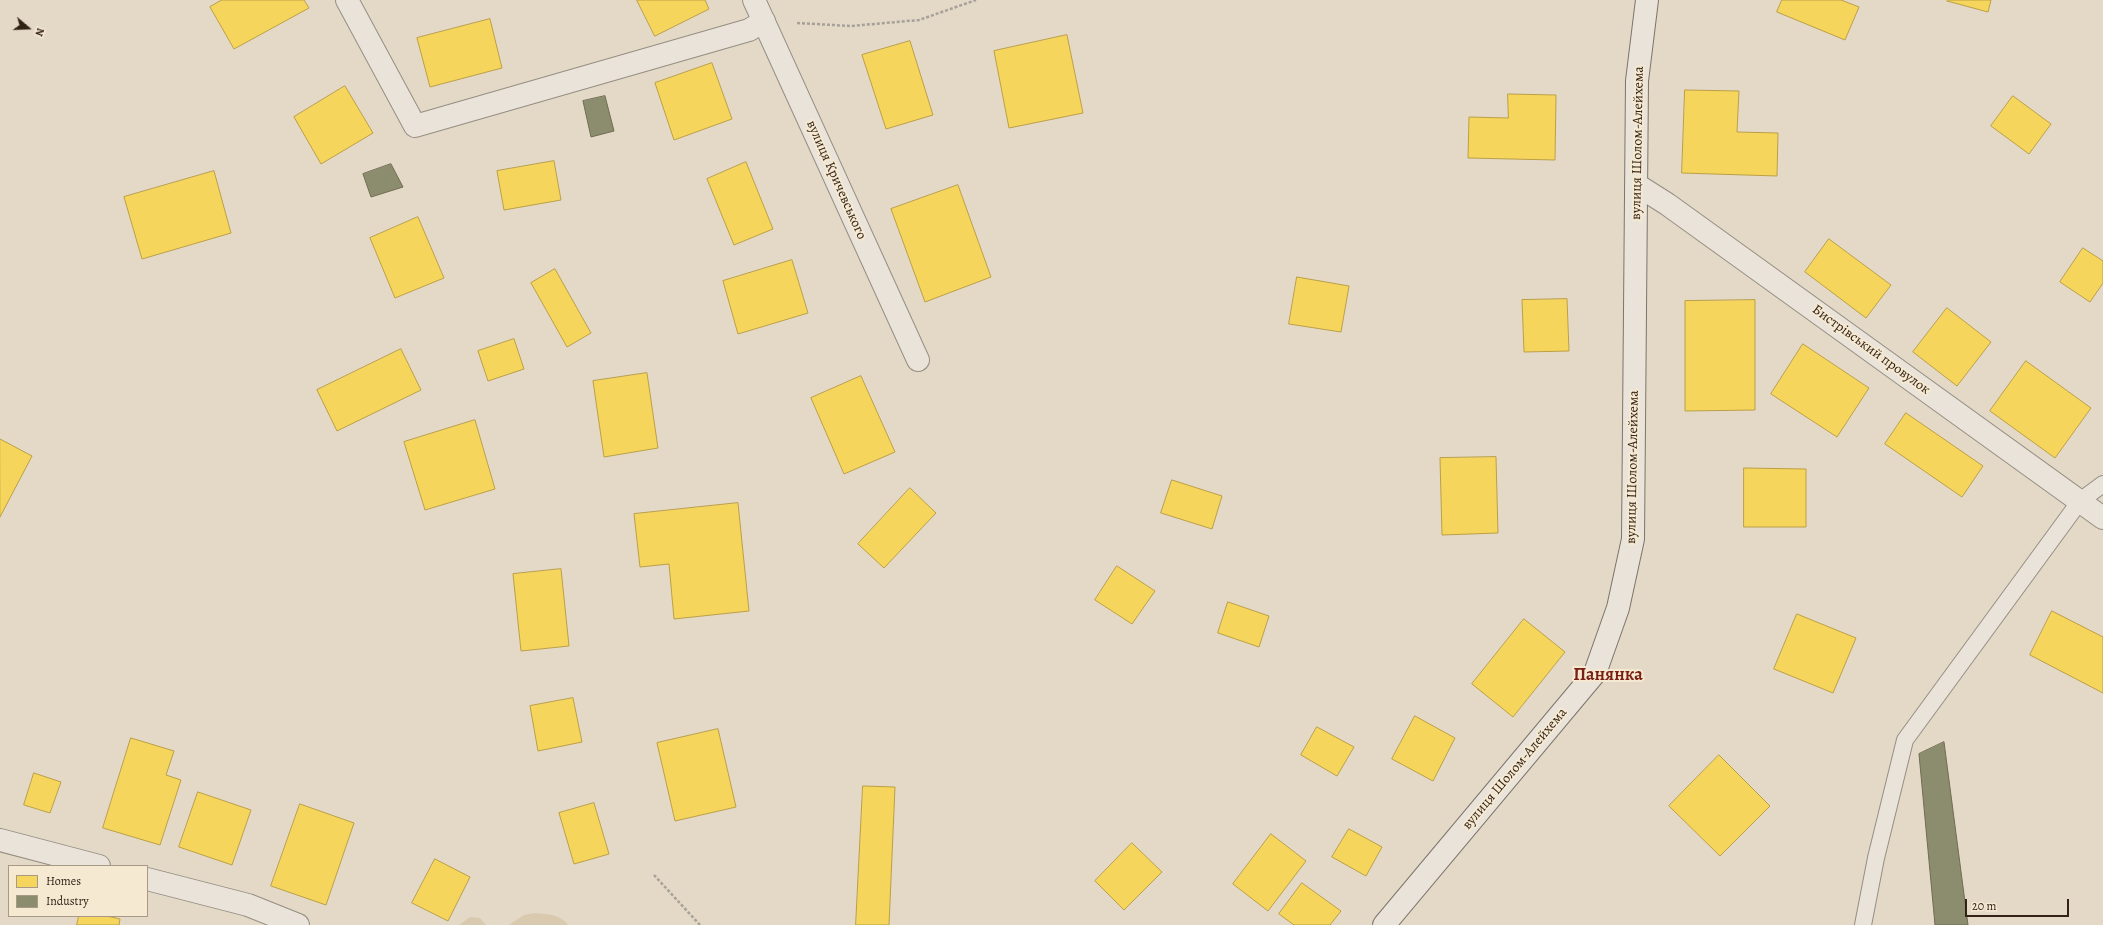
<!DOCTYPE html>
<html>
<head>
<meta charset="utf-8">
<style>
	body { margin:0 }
	#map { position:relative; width:2103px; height:925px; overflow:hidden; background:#e3d9c6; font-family:Alegreya,serif }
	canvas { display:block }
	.legend { position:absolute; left:8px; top:865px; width:140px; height:52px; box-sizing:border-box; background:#f5e9d2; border:1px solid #a79986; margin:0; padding:5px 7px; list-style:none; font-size:12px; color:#322115 }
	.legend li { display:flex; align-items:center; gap:8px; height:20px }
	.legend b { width:20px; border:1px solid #a79986 }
	.north { position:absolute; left:8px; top:8px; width:40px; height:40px; -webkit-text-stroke:3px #f5e9d2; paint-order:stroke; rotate:109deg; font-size:11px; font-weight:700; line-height:16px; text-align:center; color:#322115 }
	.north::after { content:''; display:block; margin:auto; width:14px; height:18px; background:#322115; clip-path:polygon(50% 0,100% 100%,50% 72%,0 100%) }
	.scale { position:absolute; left:1965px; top:899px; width:104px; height:18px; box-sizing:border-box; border:2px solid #322115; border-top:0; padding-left:5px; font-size:12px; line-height:14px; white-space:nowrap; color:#322115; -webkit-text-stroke:3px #f5e9d2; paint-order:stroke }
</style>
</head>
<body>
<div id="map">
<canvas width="2103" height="925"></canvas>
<ul class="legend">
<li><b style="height:11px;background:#f6d55c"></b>Homes</li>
<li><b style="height:11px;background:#8c8c6e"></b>Industry</li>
</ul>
<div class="north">N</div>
<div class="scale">20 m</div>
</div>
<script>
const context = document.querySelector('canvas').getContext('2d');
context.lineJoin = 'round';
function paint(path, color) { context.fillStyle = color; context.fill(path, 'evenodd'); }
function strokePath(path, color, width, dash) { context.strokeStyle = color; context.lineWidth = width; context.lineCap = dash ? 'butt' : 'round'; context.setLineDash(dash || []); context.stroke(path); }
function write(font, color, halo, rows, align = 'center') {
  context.font = font + ' Alegreya,serif'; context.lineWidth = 4; context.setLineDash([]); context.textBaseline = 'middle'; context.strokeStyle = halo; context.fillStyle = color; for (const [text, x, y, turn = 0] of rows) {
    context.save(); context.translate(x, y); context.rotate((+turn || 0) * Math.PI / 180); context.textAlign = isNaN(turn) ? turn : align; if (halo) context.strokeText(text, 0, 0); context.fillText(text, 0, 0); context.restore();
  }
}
const green = new Path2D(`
	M534 913C547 914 560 914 568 925H509L524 915Z
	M470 917 480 918 486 925H459Z`);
const homes = new Path2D(`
	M222 0H304L309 8 234 49 210 7Z
	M637 0H705L709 9 655 36Z
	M1782 0H1841L1859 7 1845 40 1777 12Z
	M1948 0H1991L1988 12 1947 1Z
	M490 19 502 68 430 87 417 38Z
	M1067 35 1083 113 1009 128 994 51Z
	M910 41 933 115 886 129 862 55Z
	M712 63 732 119 674 140 655 83Z
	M345 86 373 133 321 164 294 117Z
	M1685 90 1739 91 1737 132 1778 133 1777 176 1682 173Z
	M1508 94 1556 95 1555 160 1468 158 1469 117 1508 118Z
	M2013 96 2051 124 2029 154 1991 126Z
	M554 161 561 200 504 210 497 171Z
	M746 162 773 229 734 245 707 179Z
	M214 171 231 233 142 259 124 197Z
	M958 185 991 277 925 302 891 209Z
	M418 217 444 278 395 298 370 238Z
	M1829 239 1891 285 1866 318 1805 272Z
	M2083 248 2103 261V283L2090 302 2060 282Z
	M792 260 808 313 738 334 723 281Z
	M555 269 591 333 567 347 531 283Z
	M1297 277 1349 286 1341 332 1289 324Z
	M1567 299 1569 351 1524 352 1522 300Z
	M1755 300V410L1685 411V301Z
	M1947 308 1991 342 1957 386 1913 352Z
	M514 339 524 369 488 381 478 351Z
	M1803 344 1869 388 1837 437 1771 394Z
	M401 349 421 390 337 431 317 390Z
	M2026 361 2091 408 2055 458 1990 411Z
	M647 373 658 448 604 457 593 381Z
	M861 376 895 452 844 474 811 398Z
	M1906 413 1983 466 1962 497 1885 444Z
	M475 420 495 489 425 510 404 442Z
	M0 439 32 456 0 517Z
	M1496 457 1498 533 1442 535 1440 458Z
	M1744 468 1806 469V527H1744Z
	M1172 480 1222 496 1212 529 1161 513Z
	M910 488 936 513 884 568 858 544Z
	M738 503 749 611 674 619 669 564 640 567 634 514Z
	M1117 566 1155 591 1132 624 1095 600Z
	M561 569 569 646 521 651 513 574Z
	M1228 602 1269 616 1259 647 1218 633Z
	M2052 611 2103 637V693L2030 655Z
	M1797 614 1856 638 1833 693 1774 669Z
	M1524 619 1565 652 1513 717 1472 684Z
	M573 698 582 742 538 751 530 706Z
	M1415 716 1455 738 1433 781 1392 759Z
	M1317 727 1354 747 1337 776 1301 755Z
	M718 729 736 807 675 821 657 743Z
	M131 738 174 751 166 775 181 780 160 845 103 828Z
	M1719 755 1770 806 1720 856 1669 806Z
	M34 773 61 782 50 813 24 805Z
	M863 786 895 787 889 925H856Z
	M198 792 251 810 232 865 179 847Z
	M594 803 609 854 574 864 559 813Z
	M300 804 354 823 326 905 271 886Z
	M1349 829 1382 847 1366 876 1332 857Z
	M1271 834 1306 861 1268 911 1233 884Z
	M1132 843 1162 872 1124 910 1095 881Z
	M435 859 470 877 448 921 412 903Z
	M1302 883 1341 911 1330 925H1294L1279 914Z
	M79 916H107L120 919 119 925H77Z`);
const industry = new Path2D(`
	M605 96 614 131 591 137 583 101Z
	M391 164 403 187 371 197 363 174Z
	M1944 742 1968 925H1935L1919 754Z`);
const path = new Path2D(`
	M797 23 851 26 919 20 976 0
	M654 875 700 925`);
const service = new Path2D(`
	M1863 925 1876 858 1905 740 2080 501 2103 484`);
const minor = new Path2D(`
	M347 0 415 126 749 30 764 21
	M754 0 918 360
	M1637 185 1667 204 2103 518
	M0 840 99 866
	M147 879 248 905 298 925`);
const secondary = new Path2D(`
	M1384 925 1595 673 1618 608 1633 539 1637 81 1647 0`);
const streetNames = [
	["вулиця Шолом-Алейхема",1638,143,-89],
	["вулиця Кричевського",836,180,66],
	["Бистрівський провулок",1871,350,36],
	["вулиця Шолом-Алейхема",1633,467,-89],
	["вулиця Шолом-Алейхема",1515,769,-50]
];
const districtNames = [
	["Панянка",1608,676]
];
paint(green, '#d9caaf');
paint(homes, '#f6d55c');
strokePath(homes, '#bb9f47', 1);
paint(industry, '#8c8c6e');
strokePath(industry, '#716c53', 1);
strokePath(service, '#958e82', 18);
strokePath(minor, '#958e82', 24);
strokePath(secondary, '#7d756a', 24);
strokePath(path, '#a7a199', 2.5, [3, 2]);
strokePath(service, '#e9e3da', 16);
strokePath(minor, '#e9e3da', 22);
strokePath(secondary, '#e9e3da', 22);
write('14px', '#322115', '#f5e9d2', streetNames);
write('bold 18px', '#7a1f14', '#f5e9d2', districtNames);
</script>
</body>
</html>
